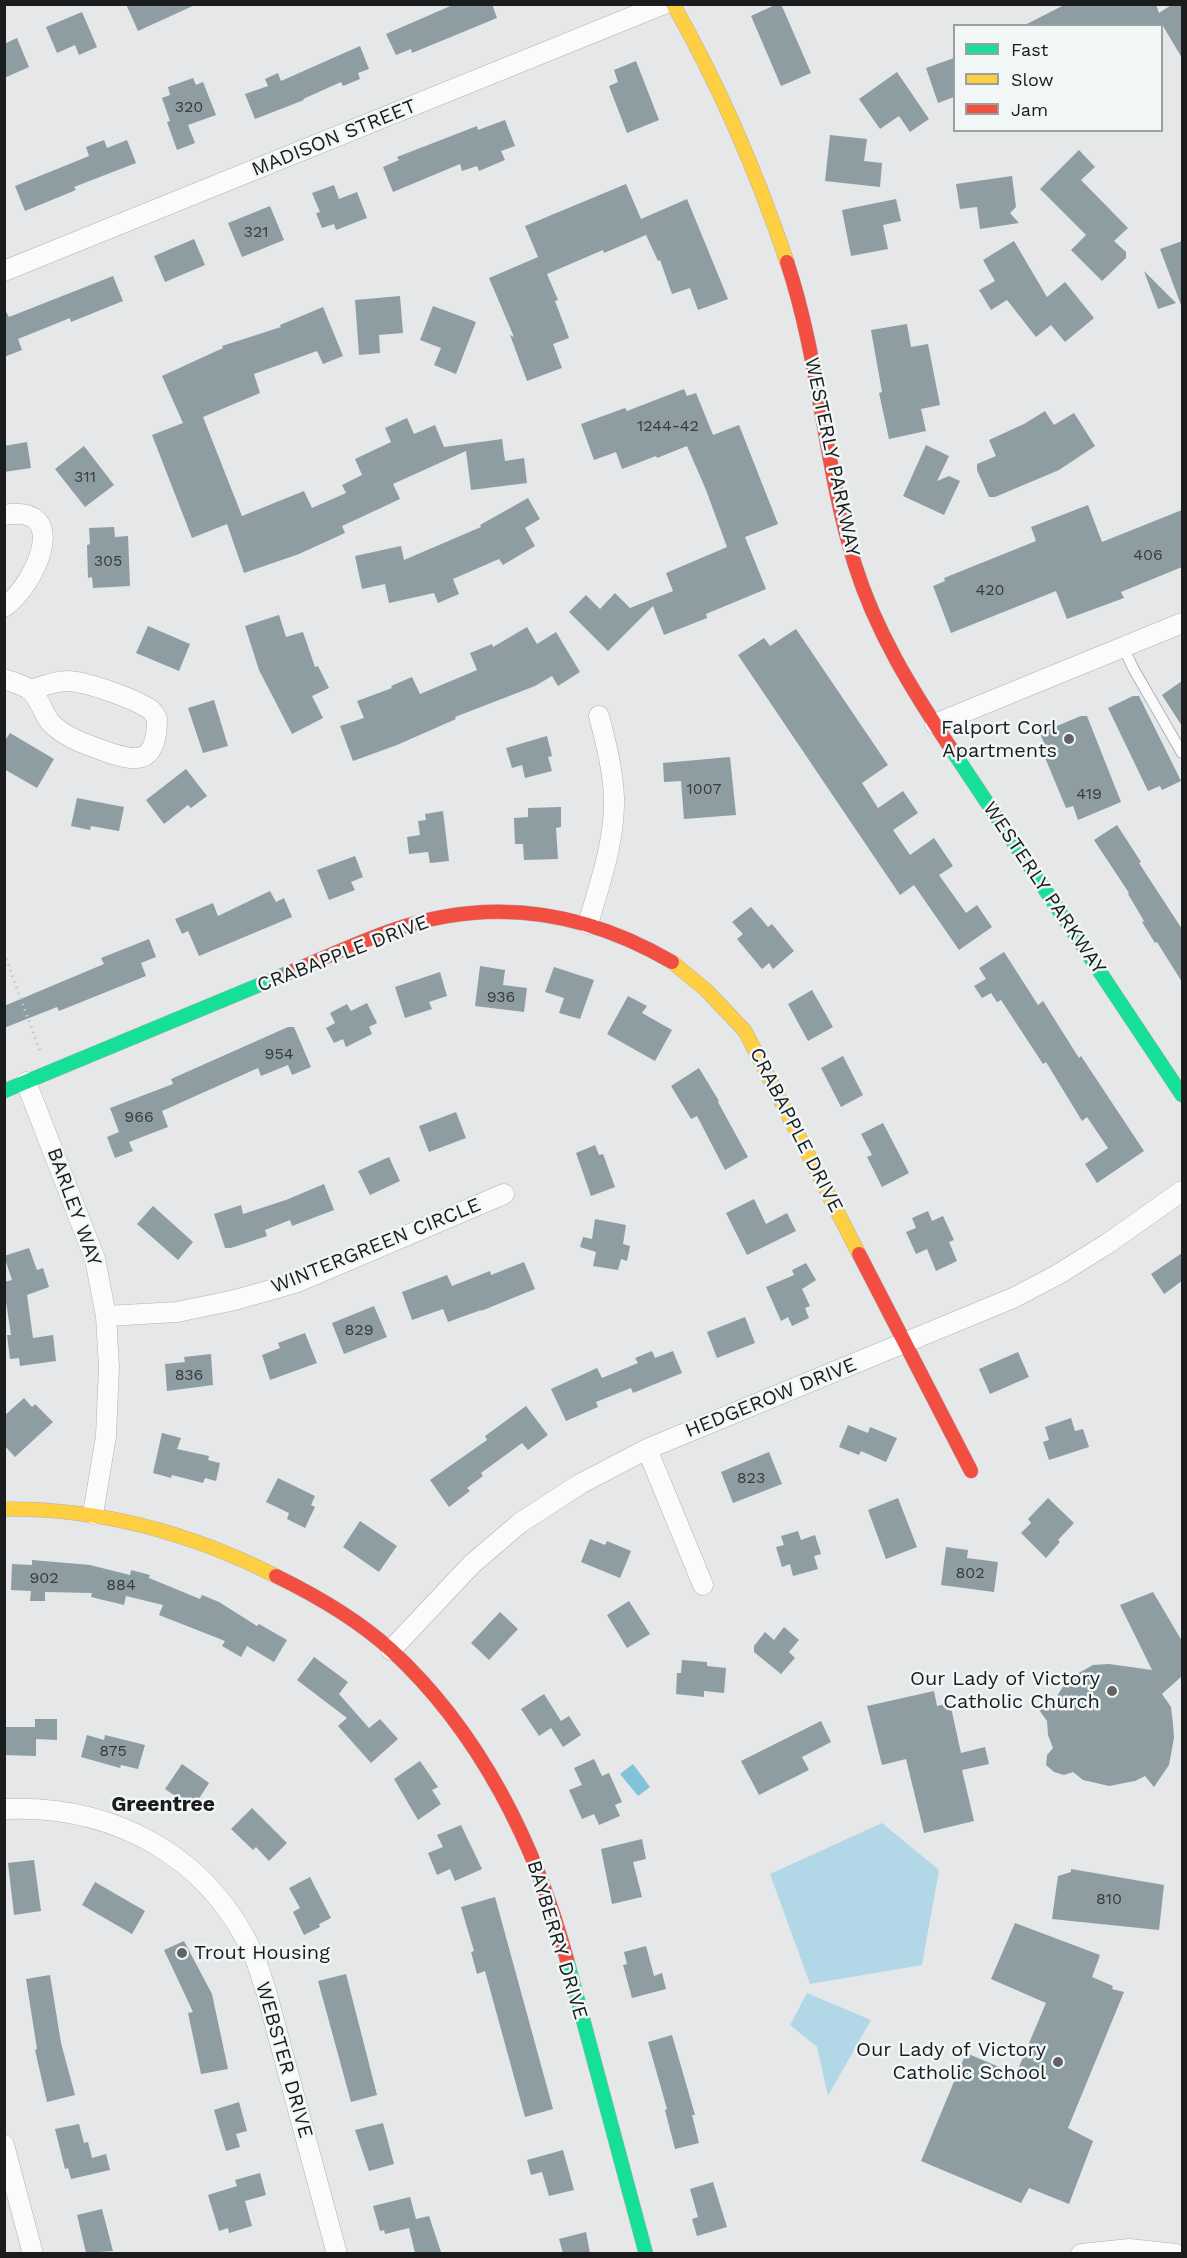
<!DOCTYPE html>
<html>
<head>
<meta charset="utf-8">
<style>
	body { margin:0 }
	#map { position:relative; width:1187px; height:2258px; overflow:hidden; background:#e5e7e9; font-family:"Work Sans",sans-serif }
	canvas { display:block }
	.frame { position:absolute; inset:0; border:6px solid #1b1c1d; pointer-events:none }
	.legend { position:absolute; left:953px; top:24px; width:210px; height:108px; box-sizing:border-box; background:#f1f6f7; border:2px solid #9b9fa0; margin:0; padding:8px 10px; list-style:none; font-size:18px; color:#1b1c1d }
	.legend li { display:flex; align-items:center; gap:12px; height:30px }
	.legend b { width:30px; border:2px solid #9b9fa0 }
</style>
</head>
<body>
<div id="map">
<canvas width="1187" height="2258"></canvas>
<div class="frame"></div>
<ul class="legend">
<li><b style="height:8px;background:#16e098"></b>Fast</li>
<li><b style="height:8px;background:#ffcf43"></b>Slow</li>
<li><b style="height:8px;background:#f24e42"></b>Jam</li>
</ul>
</div>
<script>
const context = document.querySelector('canvas').getContext('2d');
context.lineJoin = 'round';
function paint(path, color) { context.fillStyle = color; context.fill(path, 'evenodd'); }
function strokePath(path, color, width, dash) { context.strokeStyle = color; context.lineWidth = width; context.lineCap = dash ? 'butt' : 'round'; context.setLineDash(dash || []); context.stroke(path); }
function write(font, color, halo, rows, align = 'center') {
  context.font = font + ' "Work Sans",sans-serif'; context.lineWidth = 5; context.setLineDash([]); context.textBaseline = 'middle'; context.strokeStyle = halo; context.fillStyle = color; for (const [text, x, y, turn = 0] of rows) {
    context.save(); context.translate(x, y); context.rotate((+turn || 0) * Math.PI / 180); context.textAlign = isNaN(turn) ? turn : align; if (halo) context.strokeText(text, 0, 0); context.fillText(text, 0, 0); context.restore();
  }
}
const green = new Path2D(`
	M882 1823 939 1870 922 1965 810 1984 770 1874Z
	M807 1993 871 2020 828 2096 817 2047 790 2025Z`);
const water = new Path2D(`
	M633 1764 650 1787 638 1796 620 1774Z`);
const building = new Path2D(`
	M126 4H197L138 31Z
	M455 4H492L497 18 412 53 411 49 396 55 386 34Z
	M777 4H781L811 73 781 86 751 16Z
	M1066 4H1156L1159 13 1173 4H1182V58L1163 26H1023Z
	M82 12 97 47 79 55 75 45 57 53 46 27Z
	M17 38 29 67 4 78V44Z
	M360 46 369 69 358 73 360 79 343 86 341 82 303 99 304 100 255 119 245 94 268 86 265 79 278 73 281 81Z
	M954 58V97L938 103 926 68Z
	M636 61 659 120 627 133 609 86 618 82 614 70Z
	M897 72 929 119 910 132 899 116 880 129 859 99Z
	M193 78 196 85 203 82 216 115 188 125 195 143 177 150 167 122 170 121 162 98 170 95 168 87Z
	M505 120 515 146 501 151 505 160 479 171 477 166 462 171 460 164 393 192 383 167 399 160 397 157 477 126 478 130Z
	M830 135 867 139 864 161 882 163 880 187 825 181Z
	M104 140 107 148 127 140 136 163 74 187 76 190 25 211 15 186 89 156 86 147Z
	M1079 150 1095 167 1081 180 1128 228 1114 241 1126 252V258L1102 281 1071 250 1086 235 1040 189Z
	M1012 176 1016 207 1010 213 1019 223 980 229 977 207 960 209 956 184Z
	M626 184 641 219 687 199 728 299 698 310 690 288 672 294 660 260 658 261 646 235 604 253 603 250 547 274 558 300 555 301 569 338 553 344 562 368 527 381 510 335 514 337 489 278 538 257 525 226Z
	M334 185 339 199 357 192 367 218 336 230 334 224 322 228 316 213 320 212 312 193Z
	M896 199 901 221 883 225 888 249 851 256 842 210Z
	M270 206 284 240 242 257 228 223Z
	M194 239 205 265 165 282 154 256Z
	M1014 241 1047 297 1065 282 1094 318 1065 342 1051 325 1036 337 1007 300 991 310 979 290 995 281 983 260Z
	M1182 241V305H1181L1160 249Z
	M1144 271 1176 303 1158 309Z
	M113 276 123 301 71 322 70 318 18 339 22 350 4 357V308L9 317Z
	M400 296 403 333 379 335 380 353 359 355 355 300Z
	M433 306 476 322 456 374 434 365 441 348 420 340Z
	M323 307 343 356 323 364 317 351 254 374 260 393 203 417 242 516 304 491 312 508 346 493 342 485 362 475 355 459 391 442 385 428 407 418 414 434 435 425 444 447 502 439 505 461 524 458 527 483 471 490 466 451 393 484 400 499 342 526 345 533 299 554 244 573 227 524 192 538 152 435 183 423 162 376 223 348 222 346 281 327 280 325Z
	M907 324 911 347 928 344 940 405 921 409 926 431 889 439 879 393 882 392 871 330Z
	M684 389 687 396 696 393 713 435 739 425 778 524 745 537 766 589 706 614 707 618 664 635 653 606 608 651 569 612 586 595 600 609 615 593 630 608 673 591 666 573 727 547 706 490 687 446 657 458 656 456 622 469 616 452 594 460 581 424 625 408 627 411Z
	M1045 411 1054 425 1074 413 1095 446 1059 470 995 497H989L977 470V464L996 456 989 440 1024 424Z
	M27 442 31 468 4 472V446Z
	M926 445 949 456 937 481 949 476 960 481 944 515 903 496Z
	M84 446 114 485 85 507 55 469Z
	M528 498 540 519 525 528 535 546 503 565 499 559 453 579 459 594 438 603 434 593 389 603 385 584 362 589 355 556 401 546 404 560 481 527 480 525Z
	M1088 505 1102 542 1182 510V567L1121 592 1124 598 1067 619 1056 591 951 633 933 586 945 581 944 578 1036 541 1031 527Z
	M114 527 115 537 128 536 130 586 93 588 92 577 88 578 87 545 90 544 89 528Z
	M279 615 286 637 303 632 315 667 318 666 329 688 312 696 323 718 292 734 259 670 245 626Z
	M148 626 190 644 179 671 136 653Z
	M527 627 537 644 556 632 580 672 558 686 552 676 535 686 455 717 456 719 397 745 353 761 340 726 364 718 357 701 392 688 391 686 412 677 420 694 477 670 470 653 492 644 493 647Z
	M796 629 888 765 862 783 878 808 903 791 918 813 893 830 910 855 934 838 953 866 939 875 966 913 977 905 992 927 959 950 914 885 900 895 738 655 764 638 770 646Z
	M1182 681V726L1162 695Z
	M1133 696H1139L1181 781 1162 790 1160 786 1148 791 1108 708Z
	M214 700 228 746 203 753 188 708Z
	M1081 716H1087L1121 802 1078 820 1073 806 1066 808 1041 748 1045 746 1040 733Z
	M10 733 54 759 37 788 4 769V742Z
	M547 736 552 756 548 757 552 771 525 778 522 765 512 768 506 748Z
	M730 757 736 815 684 819 681 781 664 782 663 763Z
	M186 769 207 796 191 808 188 805 164 824 146 800Z
	M77 798 124 807 119 831 91 826 90 830 71 826Z
	M561 807V827L556 828 558 859 524 860 523 844H515L514 818 528 817V808Z
	M443 811 449 861 430 863 428 852 409 854 407 837 420 835 418 821 426 820 425 814Z
	M1117 825 1141 862 1139 863 1182 929V982L1157 942 1155 943 1142 922 1144 921 1128 894 1129 893 1094 840Z
	M355 856 363 877 351 882 355 890 329 900 317 870Z
	M270 891 276 902 284 898 292 917 199 956 188 931 182 934 175 919 213 903 218 916Z
	M751 907 768 927 772 924 794 951 773 969 769 963 762 969 737 939 743 934 732 922Z
	M149 939 156 957 141 963 146 976 59 1011 57 1007 4 1028V1006L104 964 101 958Z
	M1004 952 1038 1005 1043 1001 1079 1058 1081 1056 1144 1151 1097 1183 1085 1164 1108 1148 1087 1117 1082 1121 1046 1062 1043 1064 1001 1000 997 1002 991 993 982 998 974 986 986 979 979 968Z
	M480 966 505 970 503 985 527 988 524 1012 475 1006Z
	M554 967 594 980 580 1019 559 1013 564 998 545 992Z
	M440 972 447 996 429 1002 432 1009 405 1018 395 987Z
	M812 990 833 1027 808 1041 788 1004Z
	M628 996 647 1006 642 1013 672 1030 655 1061 607 1034Z
	M367 1003 377 1023 369 1027 372 1034 346 1047 343 1039 334 1043 326 1028 335 1023 330 1013 347 1004 351 1011Z
	M288 1027H294L311 1067 292 1075 288 1065 261 1076 258 1068 162 1111 168 1127 129 1142 133 1151 115 1158 107 1137 119 1132 110 1108 173 1084 171 1079Z
	M843 1056 863 1095 841 1107 821 1068Z
	M699 1068 719 1101 718 1102 748 1157 725 1170 697 1116 691 1119 671 1086Z
	M456 1112 466 1138 429 1152 419 1126Z
	M883 1123 909 1173 882 1187 867 1157 872 1155 861 1134Z
	M595 1145 599 1155 603 1154 615 1187 591 1196 576 1153Z
	M389 1157 400 1181 370 1195 358 1171Z
	M324 1184 334 1210 292 1226 290 1220 265 1230 267 1236 231 1248H225L214 1214 241 1205 243 1214 286 1200Z
	M754 1199 766 1224 787 1213 796 1231 747 1255 726 1213Z
	M153 1206 193 1242 178 1260 137 1224Z
	M928 1211 932 1221 943 1216 954 1240 949 1242 957 1261 936 1271 927 1249 916 1254 906 1232 916 1228 912 1218Z
	M595 1219 626 1225 623 1244 630 1246 627 1261 621 1259 618 1270 593 1266 596 1252 580 1247 583 1237 592 1239Z
	M29 1248 37 1270 43 1268 49 1287 27 1295 33 1338 53 1335 56 1361 20 1366 19 1358 10 1359 7 1335H11L6 1302H4V1282L12 1280 4 1256Z
	M1182 1253V1281L1164 1294 1151 1274Z
	M524 1262 535 1289 481 1311V1310L448 1322 443 1309 412 1320 402 1292 447 1275 452 1286 490 1271 491 1275Z
	M806 1263 816 1280 802 1289 810 1306 805 1308 809 1318 792 1326 788 1317 781 1321 766 1287 794 1275 792 1270Z
	M374 1306 387 1337 344 1354 332 1323Z
	M745 1317 755 1343 717 1358 707 1332Z
	M305 1333 317 1363 270 1380 262 1355 280 1348 278 1343Z
	M652 1351 655 1358 673 1351 682 1373 633 1393 631 1388 596 1402 598 1407 566 1421 551 1389 597 1368 602 1378 638 1363 635 1358Z
	M1018 1352 1029 1377 990 1394 979 1369Z
	M211 1354 213 1385 167 1391 165 1364 185 1362 184 1357Z
	M24 1398 32 1407 35 1404 53 1422 15 1457 4 1445V1416Z
	M526 1406 548 1435 528 1450 522 1443 481 1473 483 1476 467 1488 470 1491 449 1507 430 1480 487 1440 485 1436Z
	M1071 1418 1075 1431 1083 1429 1089 1447 1049 1460 1043 1442 1049 1440 1045 1427Z
	M848 1425 868 1433 870 1427 897 1438 886 1462 861 1451 859 1455 839 1447Z
	M162 1433 181 1438 177 1449 209 1456 208 1460 220 1463 216 1481 205 1478 203 1483 172 1475 171 1478 153 1473Z
	M769 1452 782 1484 733 1503 721 1472Z
	M278 1478 315 1496 311 1505 315 1507 305 1528 287 1519 289 1513 266 1502Z
	M898 1498 917 1547 886 1559 868 1510Z
	M1048 1498 1074 1523 1058 1540 1060 1542 1046 1558 1021 1533 1031 1523 1028 1519Z
	M360 1521 397 1546 379 1572 343 1547Z
	M798 1531 801 1540 815 1535 821 1554 814 1556 818 1569 793 1576 790 1564 782 1567 776 1547 784 1545 781 1536Z
	M590 1539 605 1545 607 1541 631 1551 620 1578 581 1562Z
	M946 1547 968 1550 967 1558 998 1562 994 1592 941 1585Z
	M32 1560 90 1565 130 1575 131 1570 150 1575 149 1578 200 1599 202 1595 219 1602 257 1626 259 1624 287 1640 274 1662 247 1646 241 1657 222 1646 225 1641 159 1615 163 1605 126 1596 124 1605 91 1597 92 1593 45 1592V1601H30L31 1591 11 1590 12 1564 32 1565Z
	M1153 1592 1182 1641V1676L1162 1694 1171 1707 1173 1724 1174 1738 1169 1765 1154 1787 1145 1776 1135 1781 1109 1786 1083 1780 1073 1772 1064 1775 1054 1772 1046 1765 1047 1755 1053 1748 1048 1735 1047 1721 1037 1707 1055 1699 1068 1679 1093 1665 1109 1664 1152 1670 1120 1605Z
	M629 1601 650 1634 627 1648 607 1615Z
	M500 1612 518 1629 489 1660 471 1643Z
	M784 1627 799 1640 789 1652 795 1658 781 1674 754 1652V1646L765 1632 774 1640Z
	M314 1657 348 1682 339 1694 369 1728 380 1719 398 1739 371 1763 338 1726 347 1718 297 1680Z
	M682 1660 707 1662V1666L726 1668 724 1693 704 1691V1697L676 1694 677 1673H681Z
	M934 1691 937 1706 950 1703 961 1753 985 1747 989 1764 962 1770 974 1821 924 1833 906 1759 882 1765 867 1706Z
	M544 1694 561 1721 569 1716 581 1735 563 1747 551 1728 539 1736 521 1709Z
	M35 1719H57V1740L36 1739V1756L4 1755V1727H35Z
	M821 1721 831 1742 802 1757 809 1770 759 1795 741 1761Z
	M87 1735 104 1740 105 1735 145 1745 138 1769 121 1765 120 1768 81 1757Z
	M594 1759 602 1776 609 1773 622 1802 615 1805 620 1816 599 1825 594 1814 582 1819 569 1790 582 1785 574 1768Z
	M420 1761 438 1787 432 1790 441 1804 418 1820 394 1779Z
	M182 1764 209 1783 193 1808 165 1789Z
	M252 1808 287 1843 269 1861 256 1847 253 1850 231 1829Z
	M461 1825 482 1869 455 1881 450 1869 437 1875 428 1853 443 1847 437 1835Z
	M642 1839 646 1859 633 1862 642 1897 612 1904 601 1849Z
	M34 1860 41 1911 14 1915 8 1863Z
	M1071 1869 1164 1885 1159 1930 1052 1919 1058 1876 1071 1872Z
	M310 1877 331 1918 319 1924 320 1927 304 1935 293 1912 300 1908 289 1888Z
	M95 1882 145 1911 132 1934 82 1905Z
	M495 1897 553 2109 525 2117 485 1971 477 1974 471 1952 474 1951 461 1907Z
	M1015 1923 1100 1955 1092 1977 1113 1986 1112 1989 1124 1992 1068 2128 1093 2141 1069 2204 1029 2188 1021 2203 921 2161 966 2053 1016 2074 1046 2003 991 1979Z
	M184 1941 212 1994 228 2069 201 2074 188 2013 193 2012 164 1950Z
	M646 1946 654 1976 662 1973 666 1989 632 1998 623 1965 627 1964 624 1952Z
	M346 1974 377 2095 351 2102 318 1981Z
	M50 1975 61 2043 75 2095 47 2102 35 2050 37 2049 26 1979Z
	M672 2035 695 2115H692L699 2143 675 2149 665 2110 667 2109 648 2042Z
	M239 2102 247 2131 236 2134 240 2147 226 2151 214 2110Z
	M383 2123 394 2164 369 2171 355 2130Z
	M79 2124 84 2143 88 2142 92 2158 106 2154 110 2170 71 2179 68 2168 65 2169 55 2129Z
	M563 2150 574 2190 549 2196 542 2172 531 2175 527 2160Z
	M260 2173 266 2195 245 2201 252 2226 229 2233 228 2228 219 2231 208 2195 237 2186 235 2180Z
	M713 2182 727 2227 697 2236 692 2219 698 2217 690 2189Z
	M410 2197 416 2219 429 2216 441 2252 415 2253 409 2228 385 2234 384 2230 380 2231 373 2206Z
	M102 2209 113 2251 86 2253 77 2215Z
	M586 2232 590 2253H563L559 2239Z`);
const path = new Path2D(`
	M4 953 40 1051`);
const lane = new Path2D(`
	M1123 647 1133 668 1182 753`);
const street = new Path2D(`
	M4 271 664 4
	M4 515C73 503 35 586 4 607
	M4 679C12 682 24 685 30 690 39 697 43 713 50 722 63 736 82 743 99 749 134 762 157 768 157 719 157 718 153 712 152 711 139 700 85 681 67 681 55 681 43 686 31 690
	M935 724 1182 623
	M588 924C600 883 615 841 614 798 613 770 606 743 599 716
	M26 1082 95 1259 106 1316 109 1367 106 1436 93 1514
	M106 1316 177 1312 235 1300 295 1283 504 1194
	M647 1449 703 1585
	M391 1650 472 1564 520 1523 580 1484 647 1449 1013 1298 1057 1275 1107 1244 1182 1191
	M4 1809C112 1804 209 1855 254 1956 259 1967 262 1980 266 1991L337 2254
	M4 2145 33 2254
	M1081 2254 1129 2249 1176 2254`);
const fast = new Path2D(`
	M950 747 1182 1095
	M4 1091 288 973
	M567 1960 646 2254`);
const slow = new Path2D(`
	M673 4C719 85 757 173 787 262
	M672 962 706 990 745 1031 859 1254
	M4 1509C100 1508 191 1533 276 1576`);
const jam = new Path2D(`
	M787 262C820 361 824 466 855 565 876 632 912 690 950 747
	M288 973C322 959 356 943 390 931 489 896 583 910 672 962
	M859 1254 971 1471
	M276 1576C317 1596 358 1620 391 1650 480 1732 536 1845 567 1960`);
const markers = [
	[1069,739,6,"#626364"],
	[1112,1691,6,"#626364"],
	[182,1953,6,"#626364"],
	[1058,2062,6,"#626364"]
];
const numberNames = [
	["320",189,107],
	["321",256,232],
	["1244-42",668,426],
	["311",85,477],
	["406",1148,555],
	["305",108,561],
	["420",990,590],
	["1007",704,789],
	["419",1089,794],
	["936",501,997],
	["954",279,1054],
	["966",139,1117],
	["829",359,1330],
	["836",189,1375],
	["823",751,1478],
	["802",970,1573],
	["902",44,1578],
	["884",121,1585],
	["875",113,1751],
	["810",1109,1899]
];
const streetNames = [
	["MADISON STREET",334,138,-22],
	["WESTERLY PARKWAY",832,457,78],
	["WESTERLY PARKWAY",1044,888,56],
	["CRABAPPLE DRIVE",343,954,-21],
	["CRABAPPLE DRIVE",796,1130,63],
	["BARLEY WAY",74,1207,70],
	["WINTERGREEN CIRCLE",376,1246,-22],
	["HEDGEROW DRIVE",771,1398,-22],
	["BAYBERRY DRIVE",557,1940,73],
	["WEBSTER DRIVE",284,2060,74]
];
const poiNames = [
	["Falport Corl",1057,728],
	["Apartments",1057,751],
	["Our Lady of Victory",1100,1679],
	["Catholic Church",1100,1702],
	["Trout Housing",194,1953,"left"],
	["Our Lady of Victory",1046,2050],
	["Catholic School",1046,2073]
];
const neighbourhoodNames = [
	["Greentree",163,1805]
];
paint(green, '#b2d8e7');
paint(water, '#83c3da');
paint(building, '#8e9da2');
strokePath(lane, '#b0b1b2', 12);
strokePath(street, '#b0b1b2', 21);
strokePath(fast, '#b0b1b2', 15);
strokePath(slow, '#b0b1b2', 15);
strokePath(jam, '#b0b1b2', 15);
strokePath(path, '#c6c6c6', 3, [1.5, 4.5]);
strokePath(lane, '#fbfbfc', 10);
strokePath(street, '#fbfbfc', 20);
strokePath(fast, '#16e098', 14);
strokePath(slow, '#ffcf43', 14);
strokePath(jam, '#f24e42', 14);
for (const [x, y, r, color] of markers) { const dot = new Path2D(); dot.arc(x, y, r, 0, 2 * Math.PI); context.fillStyle = color; context.fill(dot); strokePath(dot, '#f1f6f7', 2); }
write('16px', '#383c3e', null, numberNames);
write('20px', '#1b1c1d', '#f1f6f7', streetNames);
write('20px', '#1b1c1d', '#f1f6f7', poiNames, 'right');
write('bold 21px', '#1b1c1d', '#f1f6f7', neighbourhoodNames);
</script>
</body>
</html>
